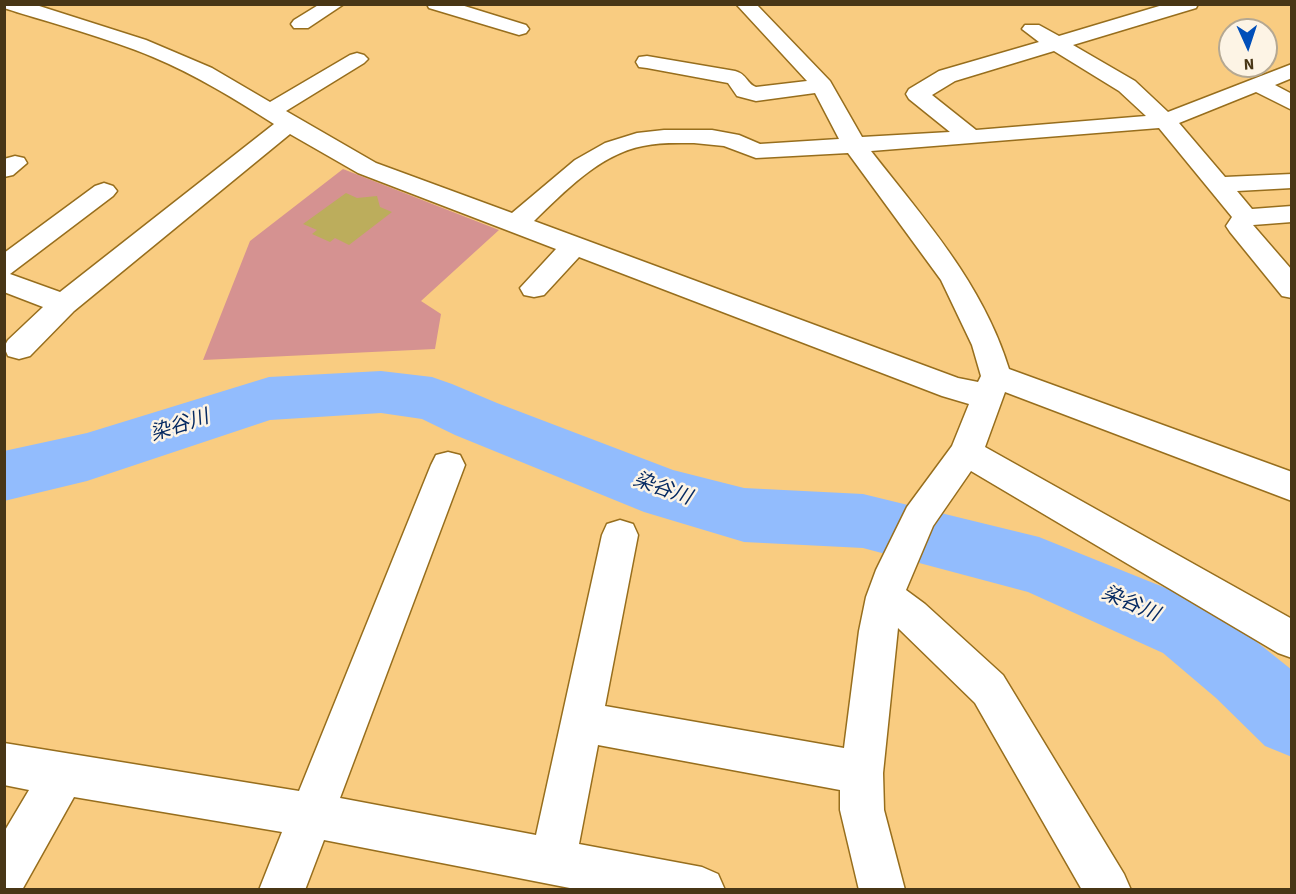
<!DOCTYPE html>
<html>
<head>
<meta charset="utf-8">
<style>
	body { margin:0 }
	#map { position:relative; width:1296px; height:894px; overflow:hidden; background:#f9cc81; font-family:"Source Sans 3",sans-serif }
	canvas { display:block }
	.frame { position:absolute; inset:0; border:6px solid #483616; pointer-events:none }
	.north { position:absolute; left:1218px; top:18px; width:60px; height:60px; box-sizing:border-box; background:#fdf4e5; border:2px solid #b5a892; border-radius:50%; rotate:177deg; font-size:16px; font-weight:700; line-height:24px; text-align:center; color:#483616 }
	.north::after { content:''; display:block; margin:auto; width:21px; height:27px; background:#014fb9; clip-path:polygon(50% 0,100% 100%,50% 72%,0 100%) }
</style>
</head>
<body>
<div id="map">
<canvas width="1296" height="894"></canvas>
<div class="frame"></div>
<div class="north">N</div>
</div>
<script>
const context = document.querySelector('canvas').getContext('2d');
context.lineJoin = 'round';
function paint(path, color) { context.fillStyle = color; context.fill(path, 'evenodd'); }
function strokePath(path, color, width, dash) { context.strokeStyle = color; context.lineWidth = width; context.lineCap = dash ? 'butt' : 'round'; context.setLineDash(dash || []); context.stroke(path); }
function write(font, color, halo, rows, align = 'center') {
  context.font = font + ' "Source Sans 3","Noto Sans JP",sans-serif'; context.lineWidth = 5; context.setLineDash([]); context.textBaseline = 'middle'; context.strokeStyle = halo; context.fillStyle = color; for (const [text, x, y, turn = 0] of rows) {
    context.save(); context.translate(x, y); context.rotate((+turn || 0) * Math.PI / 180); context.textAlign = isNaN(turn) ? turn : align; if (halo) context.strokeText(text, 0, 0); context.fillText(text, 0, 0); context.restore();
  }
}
const green = new Path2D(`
	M343 169 499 230 421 301 441 314 435 349 203 360 250 241Z`);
const river = new Path2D(`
	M381 371 432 377 452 384 497 403 673 470 744 488 863 494 1039 537 1213 607 1292 670V757L1265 746 1216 698 1163 653 1028 592 863 548 744 542 644 512 455 435 422 419 381 413 270 420 87 481 4 501V451L87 433 269 377Z`);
const building = new Path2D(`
	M346 193 357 198 377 196 380 207 392 212 349 245 335 238 330 242 312 234 317 230 303 224Z`);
const minor = new Path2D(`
	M4 4H33L146 40 212 68 270 102 350 55 357 53 364 55 368 59 364 63 286 111 376 163 512 213 575 160 605 143 637 133 664 130H712L739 135 760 144 839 139 815 93 756 101 737 96 728 83 647 68 639 67 636 62 639 57 647 56 735 71C747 74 747 84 756 87L807 81 736 4H756L830 81 862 137 950 132 909 99 906 94 909 89 939 71 1039 42 1022 29 1025 25H1039L1059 36 1166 4H1198L1196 8 1073 45 1135 81 1168 112 1292 64V78L1275 85 1292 94V110L1256 92 1179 123 1225 177 1292 174V188L1237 191 1252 209 1292 206V222L1253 225 1292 270V298L1282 296 1230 232 1226 226 1232 217 1159 128 871 151C925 220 983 284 1009 369L1292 472V501L1005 392 985 447 1292 619V658L1278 653 971 471 933 526 906 590 925 604 1003 675 1124 874 1131 890H1082L975 703 898 628 883 773 884 810 905 890H859L840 810V790L598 745 579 844 702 867 718 874 725 890H580L324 840 305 890H259L282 832 74 797 22 890H4V832L29 790 4 785V743L299 791 431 465 436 455 448 452 460 455 465 465 340 798 536 835 602 535 607 524 620 520 633 524 638 535 605 706 844 748 859 631 866 597 876 570 907 507 952 446 969 404 942 396 579 257 544 295 534 297 524 295 520 288 556 249 358 173 290 134 74 311 30 356 19 359 8 356 4 347 8 340 43 307 4 292V253L95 186 104 183 113 186 117 191 113 196 10 274 60 292 274 124C235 99 196 75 153 57 105 37 54 24 4 8ZM1054 51 1119 91 1146 116 976 130 932 95 955 81ZM694 143 724 146 756 158 848 153 941 280 972 345 981 376 978 382 958 378 534 221C564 192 600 154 643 146 660 142 677 143 694 143Z
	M320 4H344L308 28H294L291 24 294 20Z
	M427 4H458L526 25 529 29 526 33 519 35 429 8Z
	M15 156 24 158 27 163 13 175 4 177V159Z`);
const waterNames = [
	["染谷川",180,427,-18],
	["染谷川",662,490,19],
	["染谷川",1130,605,23]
];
paint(green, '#d59291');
paint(river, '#92bcfd');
paint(building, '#bcad5c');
strokePath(minor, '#976e1d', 3);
paint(minor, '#fff');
write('italic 20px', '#062a62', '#fdf4e5', waterNames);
</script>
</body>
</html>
